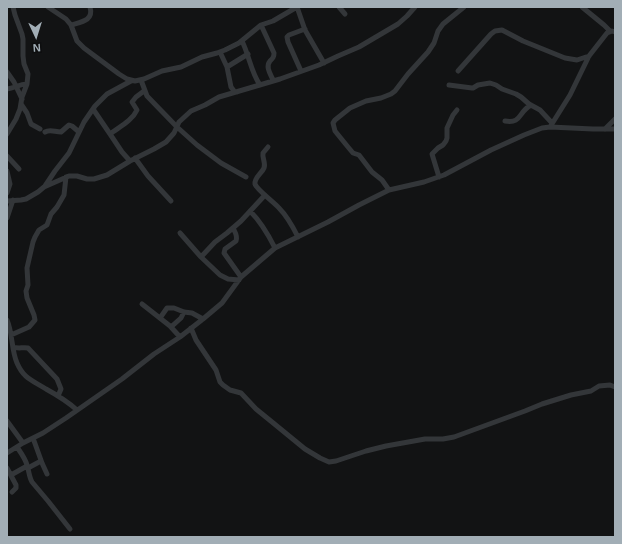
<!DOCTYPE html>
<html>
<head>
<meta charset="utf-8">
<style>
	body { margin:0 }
	#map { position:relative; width:622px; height:544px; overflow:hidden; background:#121314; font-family:Helvetica,sans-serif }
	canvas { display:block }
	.frame { position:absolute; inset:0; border:8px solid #a2aeb6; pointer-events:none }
	.north { position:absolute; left:16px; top:16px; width:40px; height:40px; -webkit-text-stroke:3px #0d0e0f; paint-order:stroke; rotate:176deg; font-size:11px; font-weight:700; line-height:16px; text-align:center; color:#a2aeb6 }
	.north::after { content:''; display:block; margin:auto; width:14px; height:18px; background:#a2aeb6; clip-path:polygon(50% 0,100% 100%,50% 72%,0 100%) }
</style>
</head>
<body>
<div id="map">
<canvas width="622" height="544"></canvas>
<div class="frame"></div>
<div class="north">N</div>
</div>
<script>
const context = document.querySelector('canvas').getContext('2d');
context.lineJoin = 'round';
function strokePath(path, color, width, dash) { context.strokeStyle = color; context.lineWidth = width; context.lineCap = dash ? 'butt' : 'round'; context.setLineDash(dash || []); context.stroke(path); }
const minor = new Path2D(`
	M48 7 66 19 71 25 77 41 84 48 119 74 127 79 135 81 144 79 162 71 181 67 202 57 217 53 225 50 239 43 261 25 273 21 297 7
	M297 7 305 30 324 63
	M339 7 345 14
	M582 7 604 25 610 31
	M71 25C81 22 94 21 90 7
	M261 25 274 53C274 57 273 58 270 61 265 67 271 75 273 80
	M242 41C249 55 251 72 260 85
	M220 52 227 67 231 87 234 91 237 92
	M227 67 248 54
	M301 71 288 42 287 37 289 35 305 29
	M458 71 491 34 495 31 502 30 523 41 565 58 577 60 589 56
	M7 72 14 82 22 99
	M141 80 147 96 177 127 197 145 221 163 246 177
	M449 85 472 88H473L478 85 490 83 496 85 502 89 516 94 521 97 529 104 540 110 552 123
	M7 89C15 88 19 84 27 84
	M21 104 27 113 31 124 40 129
	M93 109 110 134 122 152 130 161
	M505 121C522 124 518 112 531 105
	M550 127 570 95 589 56 607 33 612 31 615 32
	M605 129 615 119
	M45 132C50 129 55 132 61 132L69 125 72 126 79 132
	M7 134 16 119 20 109 22 97 27 84 28 74 24 64 23 56V39L22 34 15 15 13 7
	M110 134C119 127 132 121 137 110L132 102 136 97 144 91
	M268 147 263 153C262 158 266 163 264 168 262 173 254 178 255 184 257 190 274 202 279 208 287 216 293 227 298 237
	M7 156 19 169
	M135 158 148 176 171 201
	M7 171 10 184 7 193
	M439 177 432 154 438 148 443 145 446 141 447 138V128L453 115 457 110
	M45 186 55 171 69 153 84 122 95 106 107 94 131 81
	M389 190 382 180 372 172 359 155 353 153 348 147 335 131 333 123 335 120 350 108 366 101 381 98 391 94 395 91 408 74 428 52 434 43 438 31 443 24 464 7
	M7 201 21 200 26 199 38 192 44 187 69 176H77L87 179H94L107 175 130 161 154 149 166 142 174 133 179 122 191 111 205 105 219 97 280 79 319 65 338 56 359 47 398 24 407 16 415 7
	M250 211C261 222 268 234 275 248
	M7 218 13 200
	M233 228C235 232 238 236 236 241L225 249 224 253 241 277
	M180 233 201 257 220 275 228 279 239 280
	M201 257 215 242 227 233 241 221 265 195
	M142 304 170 326 180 337
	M160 318 167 308H174L184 312 192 313 203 319
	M7 320C13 334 11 349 17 363 24 379 32 380 46 389 57 395 68 402 77 410
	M171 327 181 318 184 312
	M191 328 196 340 216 370 220 382 223 385 230 390 241 393 256 409 272 422 305 449 320 458 329 462 336 461 366 451 386 446 425 439H443L454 437 525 411 542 404 571 395 591 391 599 386 610 385 615 387
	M11 335 29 327 35 320 34 315 27 298 26 291 28 285 27 268 33 242 35 237 39 230 47 225 51 214 57 207 64 195 66 177
	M13 347C18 349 23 347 28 348L57 379 61 389 58 396
	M7 421 23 443
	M33 438 42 463 47 474
	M17 447C21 453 25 458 27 465 29 471 29 477 32 482L48 501 70 529
	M7 453 23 443 43 433 66 418 122 379 154 354 180 337 203 319 222 303 241 277 275 248 328 222 359 205 389 190 424 182 444 175 491 150 524 135 542 128 550 127 593 129H615
	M7 468 16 485V488L12 492
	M28 468 41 461
	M11 475 27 466`);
strokePath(minor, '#333639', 5);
</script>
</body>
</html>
